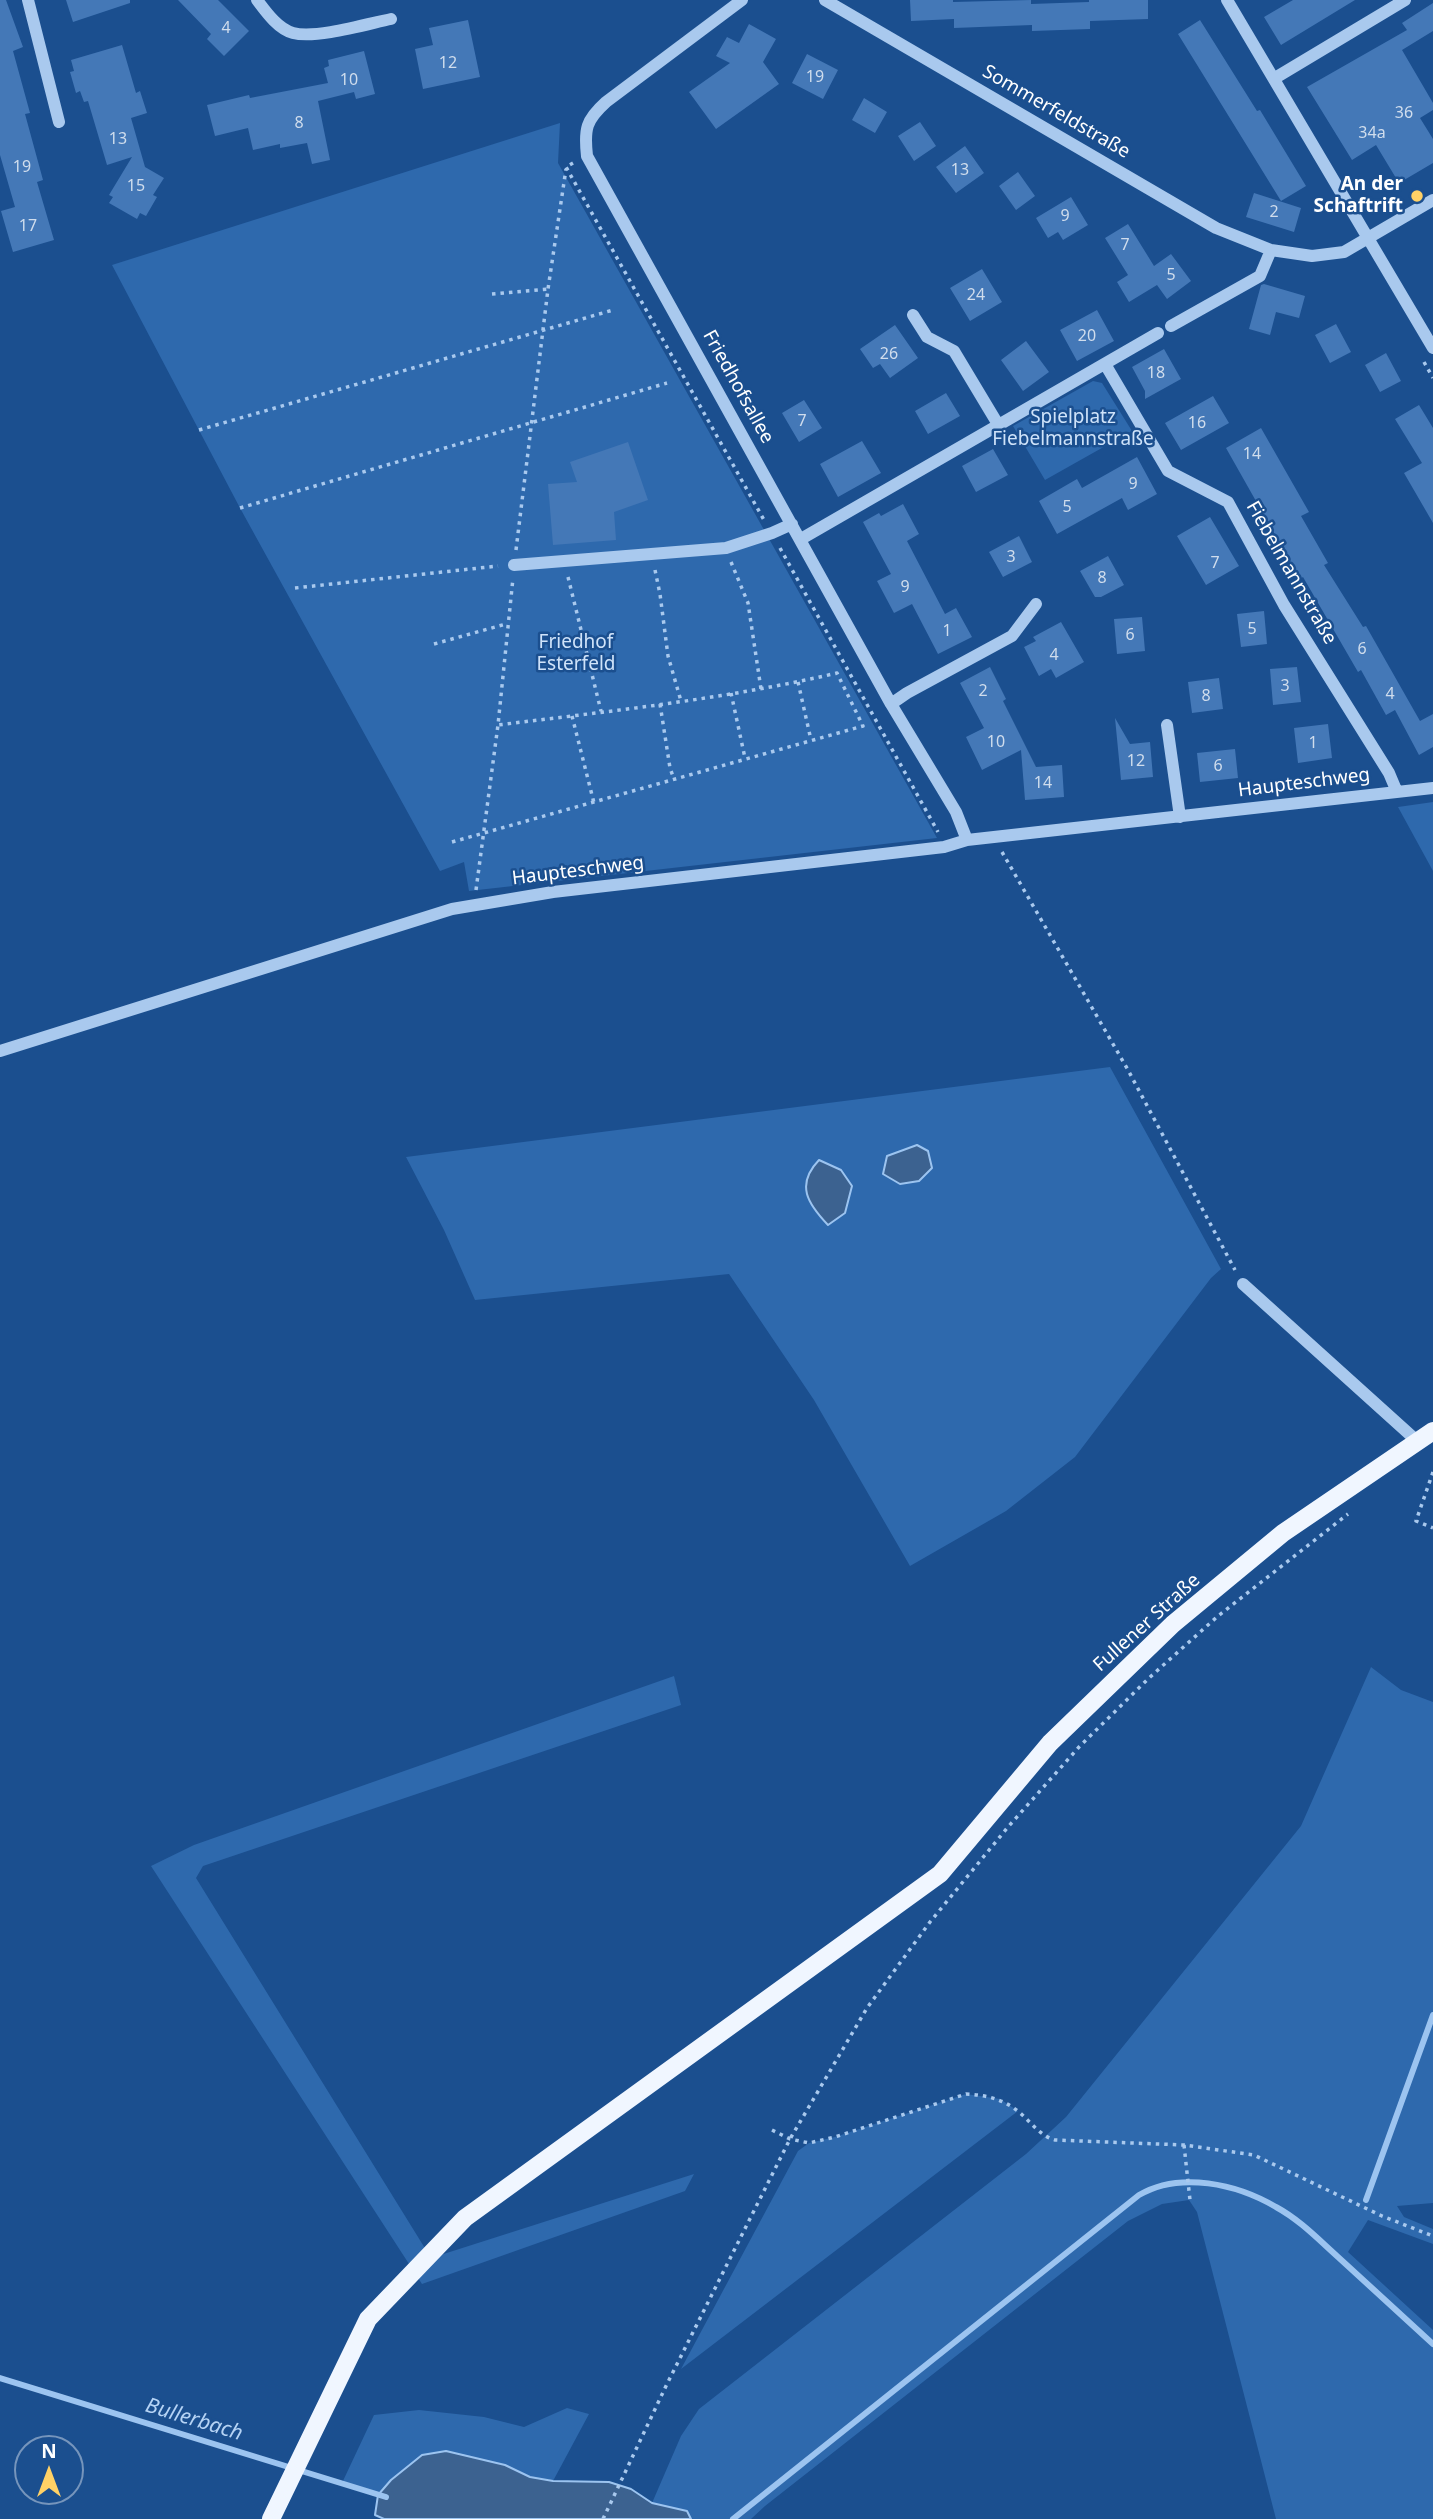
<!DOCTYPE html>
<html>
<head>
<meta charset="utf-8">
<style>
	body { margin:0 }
	#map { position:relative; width:1433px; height:2519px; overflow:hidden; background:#1b4f8f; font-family:"Noto Sans",sans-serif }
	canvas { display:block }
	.north { position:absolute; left:14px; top:2435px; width:70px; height:70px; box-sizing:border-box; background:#1b4f8f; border:2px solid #7695bc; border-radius:50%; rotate:0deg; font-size:19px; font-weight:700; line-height:28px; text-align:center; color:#fff }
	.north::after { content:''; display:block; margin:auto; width:24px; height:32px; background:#ffd166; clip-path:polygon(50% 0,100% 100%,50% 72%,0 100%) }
</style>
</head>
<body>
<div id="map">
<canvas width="1433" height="2519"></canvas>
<div class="north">N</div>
</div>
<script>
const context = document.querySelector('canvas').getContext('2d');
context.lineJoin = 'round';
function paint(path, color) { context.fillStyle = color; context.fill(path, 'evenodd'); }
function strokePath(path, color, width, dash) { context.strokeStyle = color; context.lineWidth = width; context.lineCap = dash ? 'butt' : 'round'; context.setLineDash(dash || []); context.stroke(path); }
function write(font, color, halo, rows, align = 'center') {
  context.font = font + ' "Noto Sans",sans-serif'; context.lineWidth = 5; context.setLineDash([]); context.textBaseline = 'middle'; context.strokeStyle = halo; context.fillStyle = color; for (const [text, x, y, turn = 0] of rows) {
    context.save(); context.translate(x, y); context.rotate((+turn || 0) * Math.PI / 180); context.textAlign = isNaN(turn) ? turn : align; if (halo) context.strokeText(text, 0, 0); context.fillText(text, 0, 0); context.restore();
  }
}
const green = new Path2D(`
	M560 123 558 163 937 838 469 891 464 862 440 871 240 508 112 265Z
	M1093 381 1102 383 1132 431 1045 480 1013 426Z
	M1433 802V871L1398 807Z
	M1110 1067 1221 1269 1211 1278 1075 1457 1006 1511 910 1566 814 1400 729 1274 475 1300 444 1230 406 1157Z
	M1371 1667 1401 1690 1433 1702V2203L1397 2206 1404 2217 1433 2229V2244L1368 2220 1348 2252 1433 2330V2519H1276L1197 2212 1189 2200 1162 2204 1128 2221 765 2506 751 2519H691L686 2511 652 2503 681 2436 699 2409 1026 2154 1066 2117 1301 1826Z
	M674 1676 681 1705 203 1866 196 1878 431 2258 694 2174 685 2191 422 2284 151 1866 194 1845Z
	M966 2094 1000 2099 1018 2111 681 2369 798 2151 809 2143 835 2137Z
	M567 2408 589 2414 553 2481 530 2477 505 2465 422 2455 391 2480 378 2495 342 2483 374 2415 419 2410 484 2417 524 2427Z`);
const water = new Path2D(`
	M917 1145 928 1151 932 1168 919 1181 900 1184 883 1174 887 1156Z
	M819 1160 841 1170 852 1186 845 1213 828 1225C808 1204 795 1185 819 1160Z
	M446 2451 505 2465 530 2477 553 2481 609 2482 631 2489 652 2503 687 2511 691 2519H384L375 2515 378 2495 391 2480 422 2455Z`);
const stream = new Path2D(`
	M1366 2200 1433 2015
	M0 2378 386 2497
	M733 2519 1139 2195C1180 2171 1237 2184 1276 2207 1300 2220 1319 2240 1338 2257 1370 2286 1401 2315 1433 2344`);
const building = new Path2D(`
	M0 0H6L23 47 13 51 30 113 25 114 43 180 37 182 54 240 13 252 1 211 15 207 0 155Z
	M66 0H130V3L73 22Z
	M178 0H218L249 31 224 56 207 39 211 34Z
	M910 0H953V2L1031 0V4L1089 2V0H1148V19L1090 21V29L1032 31V25L954 28V19L911 21Z
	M1293 0H1355L1281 45 1264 17Z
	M1433 3V31L1402 50 1433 103V110L1420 118 1433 139V163L1399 183 1376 145 1352 160 1307 87 1407 30 1402 23Z
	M468 20 480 77 423 89 415 49 433 45 429 28Z
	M1200 20 1257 111 1260 110 1306 186 1281 201 1178 34Z
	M749 24 776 39 763 62 779 84 716 129 689 92 730 63 716 56 727 37 739 43Z
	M122 45 136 93 140 91 147 113 131 118 145 167 164 178 153 195 157 197 146 216 140 213 137 219 109 203 113 197 109 195 132 157 107 165 88 101 84 102 80 91 76 93 70 72 74 71 71 60Z
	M364 51 375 94 356 99 354 92 318 101 330 160 312 164 307 143 280 148V144L253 150 248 128 215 136 207 105 249 95 250 98 328 83 324 68 329 66 328 60Z
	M807 54 838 70 823 99 792 83Z
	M864 98 887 112 875 133 852 120Z
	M920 122 936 146 914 161 898 136Z
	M965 146 984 173 956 193 936 167Z
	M1018 172 1035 196 1016 210 999 186Z
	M1254 193 1301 208 1294 232 1246 217Z
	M1071 197 1088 225 1063 240 1058 232 1048 238 1036 218Z
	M1128 224 1154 266 1171 254 1191 281 1167 299 1157 285 1129 302 1117 282 1128 275 1105 238Z
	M982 269 1002 302 970 321 950 288Z
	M1264 284 1305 296 1299 318 1276 312 1270 335 1249 329 1261 285Z
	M1097 310 1114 341 1077 361 1060 330Z
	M1336 324 1351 352 1330 363 1315 335Z
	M895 325 918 358 890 378 880 364 873 368 860 349Z
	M1026 341 1049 372 1023 391 1001 360Z
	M1164 349 1181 379 1145 399V391L1132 367Z
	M1386 353 1401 381 1380 392 1365 365Z
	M946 393 960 416 928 434 915 411Z
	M1213 396 1229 423 1181 450 1165 423Z
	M804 400 822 428 799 442 782 413Z
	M1419 405 1433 428V523L1404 473 1422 463 1395 419Z
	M1261 428 1309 512 1301 516 1328 563 1324 565 1363 627 1366 626 1420 721 1433 714V747L1419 755 1395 710 1386 715 1361 670 1358 672 1303 577 1300 579 1226 448Z
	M862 441 881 473 838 497 820 464Z
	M628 442 648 500 614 512 616 540 553 545 548 484 577 482 570 462Z
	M993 449 1008 475 976 492 962 466Z
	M1137 457 1157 494 1128 510 1122 498 1057 534 1039 501 1077 479 1082 488Z
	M903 504 919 534 907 541 945 614 956 608 972 637 938 654 912 604 894 613 877 581 891 574 863 522 879 513 881 516Z
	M1210 517 1239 566 1206 585 1177 536Z
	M1019 536 1032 562 1003 577 989 552Z
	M1108 556 1124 585 1101 597H1095L1080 571Z
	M1264 611 1267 644 1241 647 1237 614Z
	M1142 617 1145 651 1117 654 1114 619Z
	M1061 622 1084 662 1056 678 1051 669 1039 676 1024 647 1036 641 1033 637Z
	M990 667 1006 699 1003 701 1036 767 1062 765 1064 797 1025 800 1021 750 982 770 966 737 984 728 960 683Z
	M1297 667 1301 702 1273 705 1270 669Z
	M1219 678 1223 709 1192 713 1188 682Z
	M1115 718 1130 744 1150 742 1153 777 1121 780Z
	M1328 724 1332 758 1298 763 1294 728Z
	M1235 749 1238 778 1200 782 1197 753Z`);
const path = new Path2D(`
	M573 163 566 167 764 520
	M492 294 548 289
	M1424 362 1433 378
	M199 430 613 310
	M240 508 667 383
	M780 548 938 832
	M516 550 548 289 566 169
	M731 562 748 603 761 689
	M655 570 660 594 668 656 681 701
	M568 577 601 711
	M295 588 498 566
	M434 644 506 624
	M798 682 811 740
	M731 693 745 758
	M660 704 670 768 674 779
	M572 716 594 803
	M452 842 863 726 837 673C726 699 611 711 498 725
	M1002 852 1128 1070 1235 1270
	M476 890 498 725 513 578
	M1433 1472 1416 1521 1433 1528
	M772 2130 790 2139 809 2143 835 2137 966 2094C986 2095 1003 2099 1019 2112 1031 2122 1040 2136 1055 2140L1184 2145 1254 2155 1382 2216 1433 2236
	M1184 2145 1190 2200
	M603 2519 666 2386 790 2139 867 2008 930 1922 1008 1827 1079 1747 1149 1678 1218 1616 1348 1514`);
const minor = new Path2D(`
	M28 0 59 122
	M257 0C266 12 278 29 293 33 316 39 367 24 391 19
	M742 0 606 102C586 120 584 129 587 156L891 704 956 812 967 840
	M825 0 1216 228 1271 250 1312 256 1344 252 1433 200
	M1227 0 1433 348
	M1275 78 1405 0
	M913 315 927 337 954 351 999 426
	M1171 326 1260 276 1271 250
	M1105 364 1168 471 1228 502 1284 605 1389 773 1397 792
	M801 539 1158 333
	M514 565 726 548 772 533 792 524
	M891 704 907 693 1012 636 1036 604
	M1167 725 1180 817
	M0 1051 452 909 553 892 944 847 967 840 1433 788
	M1243 1284 1417 1441`);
const major = new Path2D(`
	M271 2519 368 2319 465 2218 940 1874 1050 1743 1173 1624 1283 1533 1433 1431`);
const markers = [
	[1417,196,7,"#ffd166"]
];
const numberNames = [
	["4",226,28],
	["12",448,63],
	["19",815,77],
	["10",349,80],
	["36",1404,113],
	["8",299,123],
	["34a",1372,133],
	["13",118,139],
	["19",22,167],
	["13",960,170],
	["15",136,186],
	["2",1274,212],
	["9",1065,216],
	["17",28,226],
	["7",1125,245],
	["5",1171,275],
	["24",976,295],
	["20",1087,336],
	["26",889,354],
	["18",1156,373],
	["7",802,421],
	["16",1197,423],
	["14",1252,454],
	["9",1133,484],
	["5",1067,507],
	["3",1011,557],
	["7",1215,563],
	["8",1102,578],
	["9",905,587],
	["5",1252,629],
	["1",947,631],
	["6",1130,635],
	["6",1362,649],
	["4",1054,655],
	["3",1285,686],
	["2",983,691],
	["4",1390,694],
	["8",1206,696],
	["10",996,742],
	["1",1313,743],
	["12",1136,761],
	["6",1218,766],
	["14",1043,783]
];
const streetNames = [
	["Sommerfeldstraße",1056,112,30],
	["Friedhofsallee",738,387,61],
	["Fiebelmannstraße",1291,573,60],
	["Haupteschweg",1304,783,-7],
	["Haupteschweg",578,871,-7],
	["Fullener Straße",1147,1623,-42]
];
const poiNames = [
	["An der",1403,185],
	["Schaftrift",1403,207]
];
const parkNames = [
	["Spielplatz",1073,418],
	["Fiebelmannstraße",1073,440],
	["Friedhof",576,643],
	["Esterfeld",576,665]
];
const waterNames = [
	["Bullerbach",194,2420,17]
];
paint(green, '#2e69ad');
paint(water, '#3c6290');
strokePath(water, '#9cc4f0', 2);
strokePath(stream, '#9cc4f0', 6);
paint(building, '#4478b7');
strokePath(path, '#a9c9ee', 3.5, [3.5, 5]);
strokePath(minor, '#a9c9ee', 12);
strokePath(major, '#f0f6ff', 18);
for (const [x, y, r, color] of markers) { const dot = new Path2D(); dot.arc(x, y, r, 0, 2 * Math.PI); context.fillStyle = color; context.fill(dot); strokePath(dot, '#1b4f8f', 2.5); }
write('16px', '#d0dded', null, numberNames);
write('19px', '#fff', '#1b4f8f', streetNames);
write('bold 19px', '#fff', '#1b4f8f', poiNames, 'right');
write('19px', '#cfe3fa', '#1b4f8f', parkNames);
write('italic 21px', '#b5d3f5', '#1b4f8f', waterNames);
</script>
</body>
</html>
